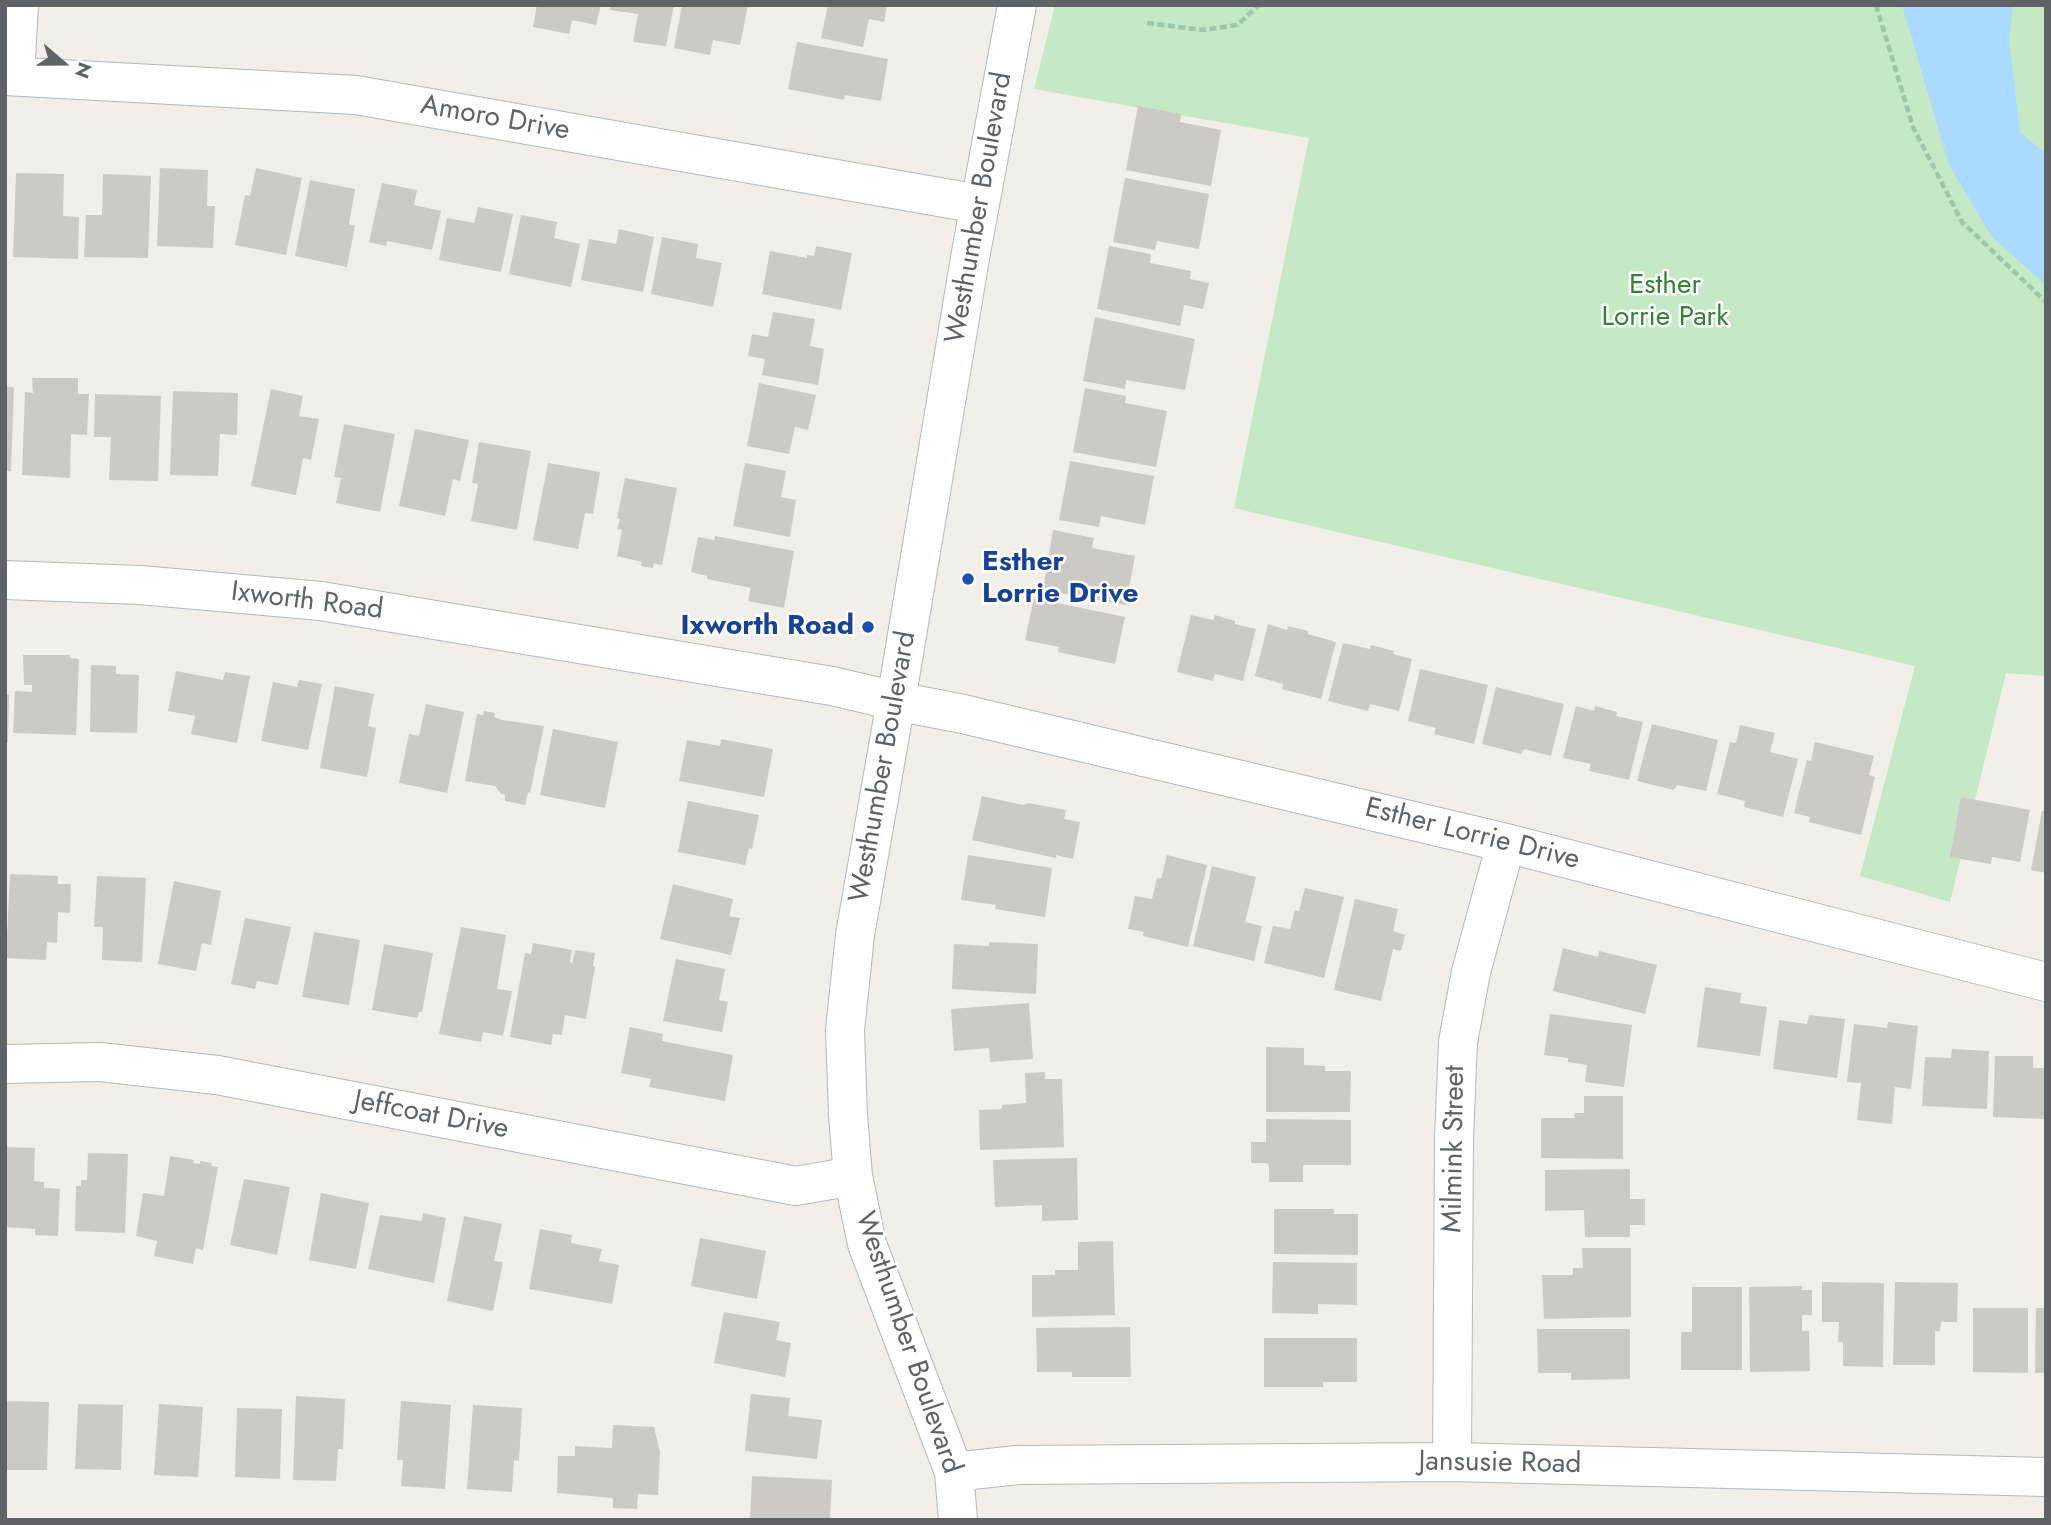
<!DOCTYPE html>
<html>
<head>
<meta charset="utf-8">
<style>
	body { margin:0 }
	#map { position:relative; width:2051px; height:1525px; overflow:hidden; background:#f1efe8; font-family:Jost,sans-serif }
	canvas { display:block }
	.frame { position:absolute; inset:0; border:7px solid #5f6368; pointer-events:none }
	.north { position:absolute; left:28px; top:28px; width:70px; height:70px; -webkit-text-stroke:5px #fff; paint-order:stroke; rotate:110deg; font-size:19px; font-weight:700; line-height:28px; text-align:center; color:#5f6368 }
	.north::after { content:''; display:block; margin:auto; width:24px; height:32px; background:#5f6368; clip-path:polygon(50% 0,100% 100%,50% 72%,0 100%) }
</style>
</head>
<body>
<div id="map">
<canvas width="2051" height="1525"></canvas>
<div class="frame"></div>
<div class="north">N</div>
</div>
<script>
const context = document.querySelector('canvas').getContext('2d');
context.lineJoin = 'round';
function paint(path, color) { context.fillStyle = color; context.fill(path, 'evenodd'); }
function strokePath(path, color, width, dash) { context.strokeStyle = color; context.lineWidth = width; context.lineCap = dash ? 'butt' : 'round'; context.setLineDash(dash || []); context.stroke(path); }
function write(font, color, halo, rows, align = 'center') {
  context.font = font + ' Jost,sans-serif'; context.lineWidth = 5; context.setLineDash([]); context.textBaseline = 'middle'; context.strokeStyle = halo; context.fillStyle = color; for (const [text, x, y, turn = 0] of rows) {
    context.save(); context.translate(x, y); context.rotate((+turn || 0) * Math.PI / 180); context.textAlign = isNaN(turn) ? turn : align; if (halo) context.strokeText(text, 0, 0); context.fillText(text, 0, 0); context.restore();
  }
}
const green = new Path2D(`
	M1055 5H2046V676L2006 673 1950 902 1860 876 1915 666 1234 508 1309 138 1034 89Z`);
const water = new Path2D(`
	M1902 5H2013L2009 39 2020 132 2046 154V285L1992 237 1949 165Z`);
const building = new Path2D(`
	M537 5H601L596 25 572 20 569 34 533 27Z
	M611 5H674L666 46 633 42 638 14 610 10Z
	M682 5H748L740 45 713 40 710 55 674 48Z
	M828 5H887L884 22 869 19 863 47 821 38Z
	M797 42 888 59 881 101 845 95 844 100 788 89Z
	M1138 106 1181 114 1180 122 1221 130 1211 186 1126 170Z
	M160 168 208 170 207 206H215L213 248 157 246Z
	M256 168 302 178 286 255 235 245 245 195 250 196Z
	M16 173 64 174 63 216 79 217 78 259 13 257Z
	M103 174 151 176 148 258 84 257 86 215H102Z
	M1125 178 1209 194 1199 249 1157 241 1155 250 1113 242Z
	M310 180 355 189 349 224 355 226 347 267 295 256Z
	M382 183 417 190 414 205 441 211 432 250 387 241 386 246 369 242Z
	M478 207 513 214 501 272 439 260 447 218 474 223Z
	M521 215 557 222 554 238 580 244 571 287 509 274Z
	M619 229 654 237 643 292 581 280 589 239 616 244Z
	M662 237 698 244 696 258 722 263 713 307 651 294Z
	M816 246 852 253 841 310 762 294 770 251 807 258V255L814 256Z
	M1109 246 1151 254 1150 263 1191 271 1190 279 1209 283 1203 309 1184 305 1180 326 1097 309Z
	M773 312 815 319 810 346 824 349 818 385 762 375 765 359 748 356 752 334 768 337Z
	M1095 317 1195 339 1185 390 1126 380 1125 389 1083 381Z
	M32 378H78V394H89L87 435 71 434 70 478 22 475 25 392 33 393Z
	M759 383 816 395 808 430 795 427 789 454 747 446Z
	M5 387H14L11 471H5Z
	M1085 388 1126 396 1125 403 1167 411 1156 467 1073 452Z
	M271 389 303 396 299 416 319 419 311 460 303 458 296 495 251 486Z
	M173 391 238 393 237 435 220 434 218 476 170 475Z
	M95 394 161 396 158 481 109 480 111 437H94Z
	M344 424 395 434 380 512 336 503 341 478 334 477Z
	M415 429 469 440 460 481 453 479 445 516 399 506Z
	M479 442 531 451 517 530 471 521 478 484 472 483Z
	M1070 461 1154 476 1145 525 1101 516 1099 527 1059 520Z
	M548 463 600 472 593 514 585 513 578 549 533 540Z
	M745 463 786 471 781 497 796 500 790 537 733 526Z
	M625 478 677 488 662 565 654 563 653 568 641 566 642 562 617 556 622 530 617 529 620 519 617 518Z
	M1053 530 1094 538 1092 548 1135 556 1126 605 1043 590Z
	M715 536 794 551 784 608 748 601 751 588 707 579V576L691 572 698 537 714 540Z
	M1034 598 1125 617 1115 664 1058 652 1059 647 1025 640Z
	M1191 615 1213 620 1215 615 1235 621V624L1256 629 1243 681 1215 674 1213 681 1177 672Z
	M1268 624 1287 630 1288 626 1308 631V634L1336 642 1321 699 1282 689 1283 684 1255 676Z
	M1343 643 1370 649 1371 645 1394 651 1393 654 1412 659 1399 711 1370 704 1368 711 1328 701Z
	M23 655H70V658L79 659 76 735 13 733 15 691 32 692V685H24Z
	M91 665 116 666V674L139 675 137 733 90 732Z
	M1420 669 1488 685 1474 744 1434 734 1436 728 1408 721Z
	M176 671 223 680 225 672 250 676 237 743 191 734 195 716 168 711Z
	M299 680 322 684 308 750 261 741 273 682 297 687Z
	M335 686 374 694 368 726 376 728 367 777 320 768Z
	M1496 687 1564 704 1551 756 1524 749 1521 754 1482 744Z
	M5 695H9L8 743H5Z
	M426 704 464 712 447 793 399 783 409 734 419 736Z
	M1576 706 1594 711 1595 706 1617 712 1616 716 1643 722 1629 780 1589 771 1591 764 1563 758Z
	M484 711 495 713 494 717 502 720 544 726 530 793 528 792 525 805 505 801V795L501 794 495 786 465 781 477 714 483 715Z
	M1652 724 1718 740 1706 791 1677 785 1674 790 1637 781Z
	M1740 725 1775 733 1770 752 1798 759 1783 817 1744 807 1745 801 1717 794 1730 742 1736 743Z
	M553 729 618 742 605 808 540 795Z
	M721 739 773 749 764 797 679 781 687 740 720 746Z
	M1815 742 1874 756 1869 775 1875 777 1861 835 1809 822 1810 817 1794 813 1807 760 1811 761Z
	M982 796 1023 805 1028 803 1066 810 1064 819 1080 822 1073 859 1056 855V858L972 840Z
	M1961 797 2030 810 2020 862 1992 857 1991 864 1950 857Z
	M688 801 759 815 752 849 749 848 745 865 678 852Z
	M2042 811 2046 812V873L2031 870Z
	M968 855 1052 868 1045 917 995 909 996 905 961 900Z
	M1167 855 1207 865 1188 947 1143 936 1144 932 1128 929 1135 896 1152 899 1157 878 1161 879Z
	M1212 866 1256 877 1245 922 1262 926 1254 961 1193 946Z
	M10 874 58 876V884H71L70 913 58 912 57 943 47 942 46 960 6 958Z
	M97 876 146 878 142 962 102 960 103 927H94Z
	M174 881 221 891 211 945 202 943 196 971 158 964Z
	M673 884 733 899 729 916 740 918 731 955 660 939Z
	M1305 888 1344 897 1324 978 1264 963 1273 926 1290 929 1295 910 1299 911Z
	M1355 899 1398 909 1393 931 1405 935 1401 951 1393 949 1381 1001 1334 990Z
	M245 918 291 927 278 985 257 981 255 989 231 984Z
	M461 927 506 935 497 989 512 991 503 1036 483 1032 481 1042 439 1034Z
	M314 932 360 940 349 1005 302 997Z
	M989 942 1038 944 1036 994 952 989 954 944 989 946Z
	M533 943 572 950 570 962 572 963 575 950 595 953 593 966 595 967 586 1019 565 1015 562 1035 553 1034 551 1045 510 1037 525 953 531 954Z
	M384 944 433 953 422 1012H419L417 1018 372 1010Z
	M1563 948 1598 957 1599 951 1657 965 1645 1014 1553 991Z
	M676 959 725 969 719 1000 728 1002 722 1032 663 1021Z
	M1705 987 1741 993 1740 1003 1767 1007 1760 1056 1697 1047Z
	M1029 1003 1033 1059 990 1062 989 1048 954 1051 951 1009Z
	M1550 1014 1632 1025 1624 1087 1585 1082 1587 1065 1568 1062V1058L1544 1055Z
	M1809 1015 1845 1019 1837 1078 1773 1069 1779 1020 1807 1024Z
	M1888 1022 1918 1026 1911 1089 1895 1087 1892 1124 1857 1120 1861 1083 1847 1082 1854 1024 1887 1028Z
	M630 1027 663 1034 662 1041 733 1055 725 1101 649 1087 651 1079 621 1073Z
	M1266 1047 1304 1048V1065L1325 1066V1071H1351L1350 1112H1266Z
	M1952 1049 1989 1051 1987 1109 1922 1106 1925 1057 1951 1058Z
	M1995 1056H2033V1068H2046V1119L1993 1117Z
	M1045 1072V1079H1062L1064 1147 980 1150 979 1110 1002 1109V1105L1026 1103 1025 1073Z
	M1584 1096H1623V1159L1541 1158V1118H1574L1575 1113H1584Z
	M1266 1119 1351 1120V1165H1303V1182H1269V1165L1267 1163H1251V1142H1266Z
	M5 1147 35 1148 34 1181 44 1182V1188L60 1189 58 1236 35 1235V1229L5 1227Z
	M88 1153 128 1154 125 1233 75 1231 76 1186H81V1180H87Z
	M170 1156 194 1160 193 1163 200 1164V1161L212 1163 211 1166 218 1167 203 1250 196 1248 193 1264 154 1256 157 1241 136 1236 143 1193 164 1196Z
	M1077 1158 1078 1220 1042 1221V1205L995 1207 993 1160Z
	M1630 1169V1199H1645V1225H1630V1237H1585L1584 1210 1545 1211V1170Z
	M244 1179 290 1187 277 1255 230 1245Z
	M321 1193 369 1203 356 1269 309 1260Z
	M1274 1209H1334V1214H1358V1255L1274 1254Z
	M423 1213 446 1218 434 1283 368 1269 380 1215 422 1221Z
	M464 1216 502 1224 494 1261 503 1262 493 1311 447 1301Z
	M540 1229 572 1235 571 1243 602 1249 599 1261 619 1265 612 1304 529 1289Z
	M700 1238 766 1251 757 1299 691 1286Z
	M1113 1241 1115 1315 1032 1317V1275H1055V1270H1078V1242Z
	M1582 1248H1631V1317L1544 1319 1542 1275H1573V1268H1583Z
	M1273 1262 1357 1263V1305L1318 1304V1314L1272 1313Z
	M1822 1282 1884 1283 1883 1367 1843 1366V1342H1838L1839 1322H1822Z
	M1895 1282 1958 1283 1957 1322H1941L1940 1331H1935V1365H1893Z
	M1802 1286V1290H1812V1315H1802V1331H1809L1810 1371 1750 1372 1749 1287Z
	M1692 1287H1742V1370H1681V1332H1692Z
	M1973 1308H2028V1373L1973 1372Z
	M2036 1308H2046V1373H2035Z
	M724 1312 780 1322 776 1340 791 1343 785 1377 714 1363Z
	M1130 1327 1131 1377H1072V1372H1037L1036 1328Z
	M1537 1329H1630V1379L1571 1380V1373H1538Z
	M1264 1338H1357V1382H1323V1387H1264Z
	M751 1394 790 1398 788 1416 822 1420 817 1459 745 1451Z
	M296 1396 345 1399 343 1449H338L336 1481 293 1480Z
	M5 1401 49 1402 47 1470H5Z
	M401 1401 451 1405 445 1489 401 1486 403 1460H397Z
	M78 1404 123 1405 121 1470 75 1469Z
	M159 1404 203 1407 198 1477 154 1475Z
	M473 1405 522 1408 519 1461 514 1460 512 1492 467 1489Z
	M237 1408 282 1409 280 1479 235 1477Z
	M613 1425 654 1427 660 1452 658 1495 638 1494 637 1509 613 1508V1498L557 1493 558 1456H575V1446L612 1448Z
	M752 1476 832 1480 830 1520H750Z`);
const path = new Path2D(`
	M1876 5 1913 127 1962 222 2046 302
	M1147 23 1203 30 1237 25 1259 5`);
const minor = new Path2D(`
	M5 76 356 95 979 204
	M15 76 19 5
	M5 580 140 585 321 601 832 686 896 701 963 714 1506 843 2046 982
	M5 1064 100 1062 217 1075 796 1186 853 1176
	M1452 1462 1454 1139 1458 1042 1471 972 1506 843
	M954 1472 1017 1465 1452 1462 2046 1477
	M958 1520 954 1472 867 1244 853 1176 848 1115 845 1030 855 935 896 701 970 258 1017 5`);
const markers = [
	[968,579,7,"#1a4fb4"],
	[868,627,7,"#1a4fb4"]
];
const streetNames = [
	["Amoro Drive",495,119,10],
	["Westhumber Boulevard",980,208,-80],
	["Ixworth Road",307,602,7],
	["Westhumber Boulevard",884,767,-80],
	["Esther Lorrie Drive",1472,835,14],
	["Jeffcoat Drive",431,1116,11],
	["Milmink Street",1455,1149,-89],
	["Westhumber Boulevard",907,1343,71],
	["Jansusie Road",1500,1464,1]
];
const parkNames = [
	["Esther",1665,286],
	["Lorrie Park",1665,318]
];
const transitNames = [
	["Esther",982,563],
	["Lorrie Drive",982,595],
	["Ixworth Road",854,627,"right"]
];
paint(green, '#c5e8c5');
paint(water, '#aadaff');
paint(building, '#cccac5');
strokePath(minor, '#b5b8bc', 40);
strokePath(path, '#9cc7a9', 4.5, [7, 3.5]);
strokePath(minor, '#fff', 38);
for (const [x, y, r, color] of markers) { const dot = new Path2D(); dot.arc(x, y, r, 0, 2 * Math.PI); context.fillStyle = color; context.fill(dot); strokePath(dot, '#fff', 2.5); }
write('28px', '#5f6368', '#fff', streetNames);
write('28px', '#348238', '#fff', parkNames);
write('bold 28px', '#164399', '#fff', transitNames, 'left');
</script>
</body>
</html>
